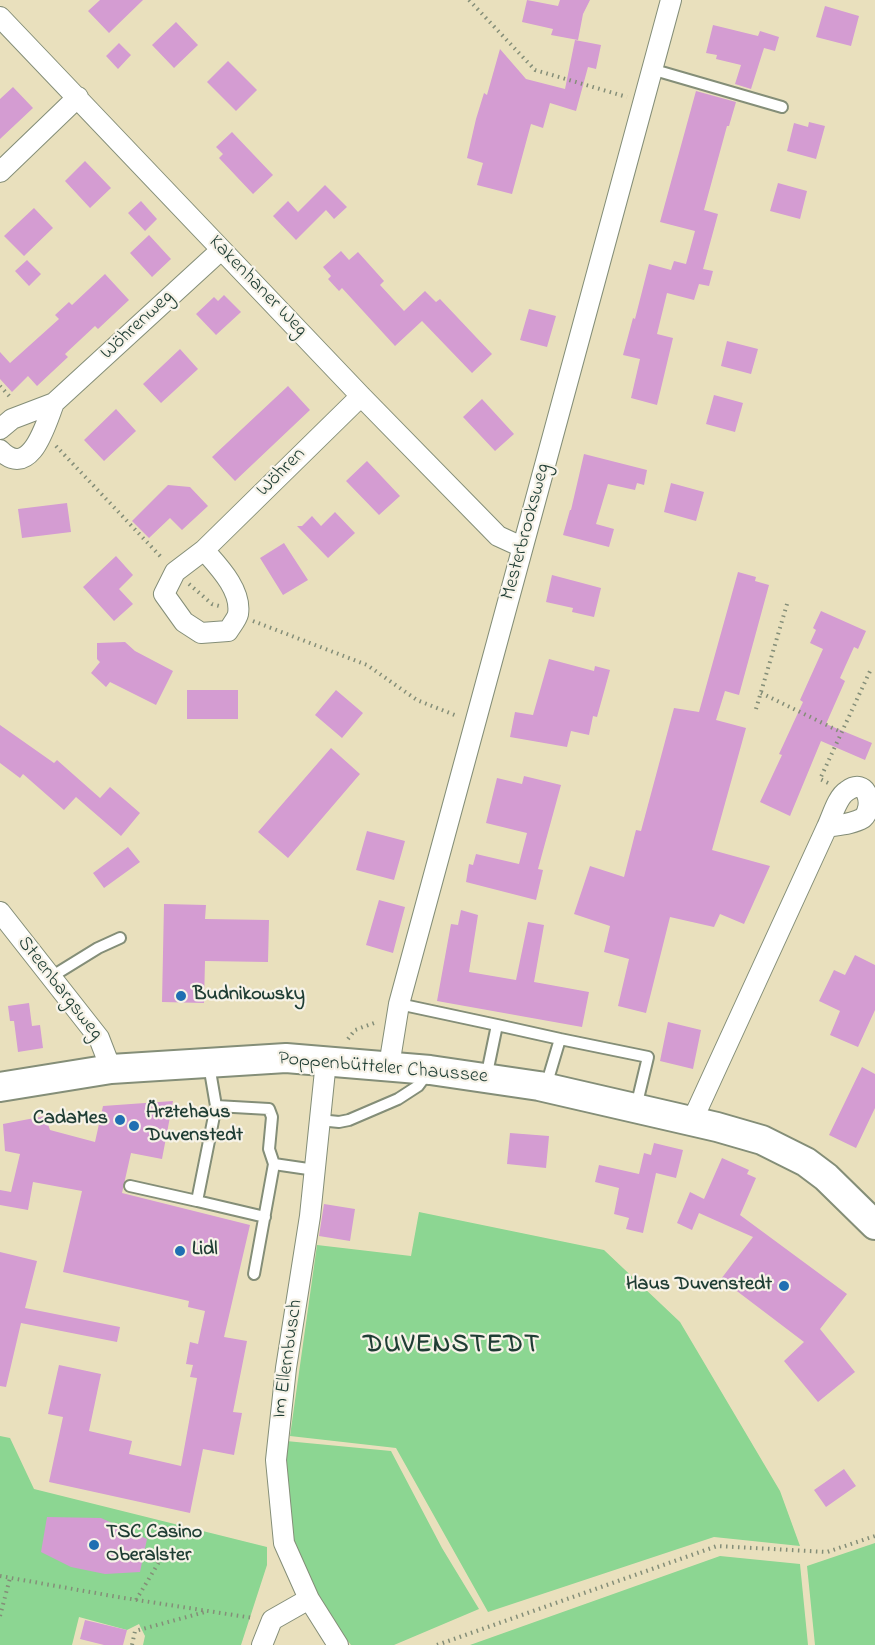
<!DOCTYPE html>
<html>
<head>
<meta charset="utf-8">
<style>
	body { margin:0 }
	canvas { display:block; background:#e9e0bd }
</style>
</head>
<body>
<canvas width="875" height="1645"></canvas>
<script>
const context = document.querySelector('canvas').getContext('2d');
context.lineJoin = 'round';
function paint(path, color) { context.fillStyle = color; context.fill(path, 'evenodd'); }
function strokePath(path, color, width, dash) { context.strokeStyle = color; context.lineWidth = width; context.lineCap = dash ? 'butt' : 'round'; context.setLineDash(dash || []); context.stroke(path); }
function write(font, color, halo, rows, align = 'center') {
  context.font = font + ' "Indie Flower",sans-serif'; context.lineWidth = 4.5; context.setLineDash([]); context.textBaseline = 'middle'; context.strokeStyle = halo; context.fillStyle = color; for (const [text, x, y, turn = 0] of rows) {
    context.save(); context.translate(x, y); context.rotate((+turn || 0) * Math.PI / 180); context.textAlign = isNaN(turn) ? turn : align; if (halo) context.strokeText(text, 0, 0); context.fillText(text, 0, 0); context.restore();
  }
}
const green = new Path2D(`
	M419 1212 604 1250 680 1322 780 1491 800 1546 714 1537 488 1612 396 1448 290 1436 317 1245 411 1256Z
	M0 1436 10 1438 34 1489 267 1547V1565L241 1645H143L145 1636 139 1624 127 1630 79 1617 72 1645H0Z
	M286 1441 391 1451 442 1548 479 1609 394 1645H351L334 1624 294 1553 284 1454Z
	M875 1543V1645H815L807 1566Z
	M720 1556 800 1564 808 1645H470Z`);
const building = new Path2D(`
	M100 0H143L109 33 88 11Z
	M527 0 558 6 560 0H590L583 14 578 40 551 35 553 29 522 22Z
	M825 6 859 16 851 46 816 37Z
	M176 22 198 45 174 68 152 45Z
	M713 25 758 36 760 31 779 37 775 51 764 48 751 89 735 84 741 65 716 59 717 55 706 53Z
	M575 40 601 45 596 69 588 67 576 111 550 103 543 128 531 124 512 194 477 185 483 163 467 158 476 119 484 93 487 95 500 49 526 79 565 89Z
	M119 43 131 55 118 69 106 56Z
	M228 61 257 90 236 111 207 82Z
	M13 87 33 108 0 139V99Z
	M696 91 736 102 729 126H727L704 210 718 214 703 269 713 271 709 286 699 284 694 300 667 293 657 334 673 338 657 405 631 398 640 359 623 355 633 318 635 319 649 264 671 270 674 261 686 264 695 231 660 222Z
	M809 122 825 126 816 159 787 151 794 123 808 127Z
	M232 132 273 175 253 194 219 158 223 154 216 147Z
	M85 161 111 188 90 208 65 181Z
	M778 183 807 191 800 219 770 211Z
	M325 185 347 207 334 219 326 210 296 240 273 216 288 201 298 212Z
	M141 201 157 219 145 231 128 213Z
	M34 208 53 228 24 256 4 236Z
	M149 235 171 259 152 277 130 253Z
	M341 251 349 260 358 252 384 281 380 285 404 311 425 291 436 302 440 299 492 354 472 373 422 321 395 346 342 288 339 291 328 279 331 276 323 267Z
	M27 260 41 274 29 286 15 271Z
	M105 274 129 300 98 329 95 326 65 354 68 357 37 386 28 376 12 392 0 379V352L10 363 59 319 55 315 69 302 72 305Z
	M224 295 241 312 216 335 196 314 214 297 218 301Z
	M529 309 556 316 547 347 520 340Z
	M727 341 758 349 751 374 721 366Z
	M180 349 198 369 161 403 143 384Z
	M288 386 310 410 235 481 212 457Z
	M714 395 743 403 735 432 706 424Z
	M482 399 514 434 495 451 463 417Z
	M116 409 136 431 104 461 84 440Z
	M584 454 647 470 644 485 637 483 635 490 608 484 596 524 614 529 609 547 563 535 570 510H571Z
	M367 461 400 496 379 515 346 481Z
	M671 483 704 492 696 521 664 512Z
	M168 485 190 487 208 506 182 530 170 518 149 538 132 521Z
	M67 503 71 532 22 538 18 509Z
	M335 512 355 533 328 558 297 526H302L312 516 321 526Z
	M284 543 308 580 283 595 260 558Z
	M116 556 133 575 119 589 133 604 114 621 83 587Z
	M738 572 756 577 755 581 769 585 739 695 725 691 716 720 746 728 712 850 770 866 744 924 720 914 714 927 670 917 646 1013 618 1006 629 959 604 952 610 926 574 914 590 866 624 877 636 830 641 831 674 708 699 712Z
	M552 575 601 588 594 617 572 612 573 608 546 602Z
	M821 611 866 631 858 649 854 647 840 678 845 681 826 724 872 743 865 760 821 741 790 816 760 802 782 755 779 754 803 702 800 700 823 649 810 643 816 630 813 628Z
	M125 642 135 651 173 671 156 705 110 682 106 687 91 673 100 662 97 659V643Z
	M549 659 594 671 595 666 610 670 597 717 593 716 589 735 571 731 567 747 510 737 515 712 533 715Z
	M187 690H238V719H187Z
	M336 690 363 713 342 738 315 715Z
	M0 725 54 763 57 760 100 798 110 787 140 813 121 836 76 797 64 810 23 774 20 778 0 763Z
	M331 748 360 774 288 858 258 832Z
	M524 776 561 785 538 869 543 870 536 900 466 882 469 864 473 865 476 854 519 864 527 833 486 823 497 778 522 784Z
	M367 831 405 841 394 880 356 870Z
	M128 847 140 862 104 888 93 873Z
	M379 900 405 907 393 953 366 945Z
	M164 904 206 905 205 919 269 920 268 962 205 961 204 1003 162 1002Z
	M461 910 478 915 469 972 516 980 528 922 544 925 534 982 589 992 582 1027 437 1001 451 924 458 925Z
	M855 955 875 965V1010L858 1047 830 1035 840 1011 819 1001 834 970 845 975Z
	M29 1003 32 1026 40 1025 43 1048 18 1052 14 1021H10L8 1006Z
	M668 1022 701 1030 693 1069 660 1061Z
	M862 1067 875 1074V1108L856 1148 829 1135Z
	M173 1101 162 1159 131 1153 122 1193 250 1225 224 1337 247 1341 233 1412 242 1413 234 1455 203 1449 190 1513 49 1482 63 1417 48 1414 59 1365 101 1374 89 1431 132 1441 129 1454 181 1466 197 1378 190 1377 193 1365 186 1364 190 1342 198 1344 205 1311 188 1307 189 1301 63 1272 82 1191 33 1182 28 1210 0 1205V1190L11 1192 20 1154 5 1151 3 1124 45 1116 50 1130 95 1142 103 1106Z
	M510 1133 549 1136 546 1168 507 1164Z
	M654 1143 683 1150 676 1178 656 1173 643 1233 626 1229 629 1218 614 1214 619 1188 595 1182 599 1165 639 1174 644 1153 651 1155Z
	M722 1158 749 1170 747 1174 756 1178 740 1215 847 1294 820 1329 855 1372 818 1402 784 1361 804 1342 721 1279 753 1237 699 1213 692 1230 677 1223 690 1192 704 1199Z
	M324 1204 355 1209 350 1241 319 1236Z
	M0 1252 37 1261 25 1308 120 1327 117 1342 21 1323 6 1387 0 1386Z
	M844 1469 856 1486 826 1507 814 1490Z
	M47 1517 101 1518 147 1539 140 1572 105 1574 71 1567 41 1552Z
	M85 1620 127 1630 123 1645H104L80 1639Z`);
const path = new Path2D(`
	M469 0 535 70 627 97
	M0 386 12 399
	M56 446 162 558
	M189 584 212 604 219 606
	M253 621 367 665 417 700 457 716
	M761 693 841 732
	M756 709 787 604
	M828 783 820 779 871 669
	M348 1039 355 1030 377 1022
	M0 1576 118 1597 253 1618
	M136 1600 159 1562
	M0 1616 10 1578
	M132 1645 135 1631 205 1612
	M437 1645 717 1546 827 1552 875 1536`);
const lane = new Path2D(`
	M651 69 782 107
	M51 977 98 948 120 938
	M399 1004 497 1025
	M560 1039 648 1057 636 1107
	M486 1078 497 1025 560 1039 546 1086
	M216 1106 269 1109 272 1117 269 1149 274 1164
	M319 1120 339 1122 349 1120 398 1099 418 1086 427 1074
	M130 1186 197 1201 216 1106 209 1065
	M197 1201 265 1217
	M254 1274 274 1164 315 1170`);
const street = new Path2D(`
	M0 17 361 396 498 536 522 547
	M0 172 78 97
	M0 429 12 419 54 403 221 250
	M0 450C31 481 46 423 54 403
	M204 550C218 566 242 590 238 614 237 619 231 626 228 631L201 633 184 622 164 594 175 572 204 550 361 396
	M0 912 99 1038 111 1069
	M326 1061 310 1216 286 1368 276 1460 284 1543 309 1599 338 1645
	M389 1066 399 1004 671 0
	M692 1121 827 827C832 817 837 797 847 791 867 776 875 806 863 818 853 824 839 825 827 827
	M262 1645 272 1620 309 1599`);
const secondary = new Path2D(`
	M0 1087 111 1069 286 1058 430 1070 539 1086 717 1127 762 1140 806 1162 826 1177 875 1225`);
const markers = [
	[181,996,6,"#1f6fb2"],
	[120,1120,6,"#1f6fb2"],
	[134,1126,6,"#1f6fb2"],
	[180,1251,6,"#1f6fb2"],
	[784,1286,6,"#1f6fb2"],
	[94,1545,6,"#1f6fb2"]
];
const streetNames = [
	["Kakenhaner Weg",257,287,46],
	["Wöhrenweg",138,326,-43],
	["Wöhren",282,473,-45],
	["Mesterbrooksweg",527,532,-75],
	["Steenbargsweg",59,989,52],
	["Poppenbütteler Chaussee",383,1069,5],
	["Im Ellernbusch",289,1359,-82]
];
const poiNames = [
	["Budnikowsky",193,996],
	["Ärztehaus",146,1114],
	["Duvenstedt",146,1137],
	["CadaMes",108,1120,"right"],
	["Lidl",192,1251],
	["Haus Duvenstedt",772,1286,"right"],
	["TSC Casino",106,1534],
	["Oberalster",106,1557]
];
const districtNames = [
	["DUVENSTEDT",452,1347]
];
paint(green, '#8cd692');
paint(building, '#d49cd2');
strokePath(lane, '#848e78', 14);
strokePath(street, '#848e78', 22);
strokePath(secondary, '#848e78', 32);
strokePath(path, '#848e78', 4, [1.5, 4.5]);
strokePath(lane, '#fff', 10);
strokePath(street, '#fff', 20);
strokePath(secondary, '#fff', 28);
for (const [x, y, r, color] of markers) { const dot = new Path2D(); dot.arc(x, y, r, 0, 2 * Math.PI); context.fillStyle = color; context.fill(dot); strokePath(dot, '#f7f3e8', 2); }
write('20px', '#1f3d34', '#f7f3e8', streetNames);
write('bold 20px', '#1f3d34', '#f7f3e8', poiNames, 'left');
context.letterSpacing = '1.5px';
write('bold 26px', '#1f3d34', '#f7f3e8', districtNames);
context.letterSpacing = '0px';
</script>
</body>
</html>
